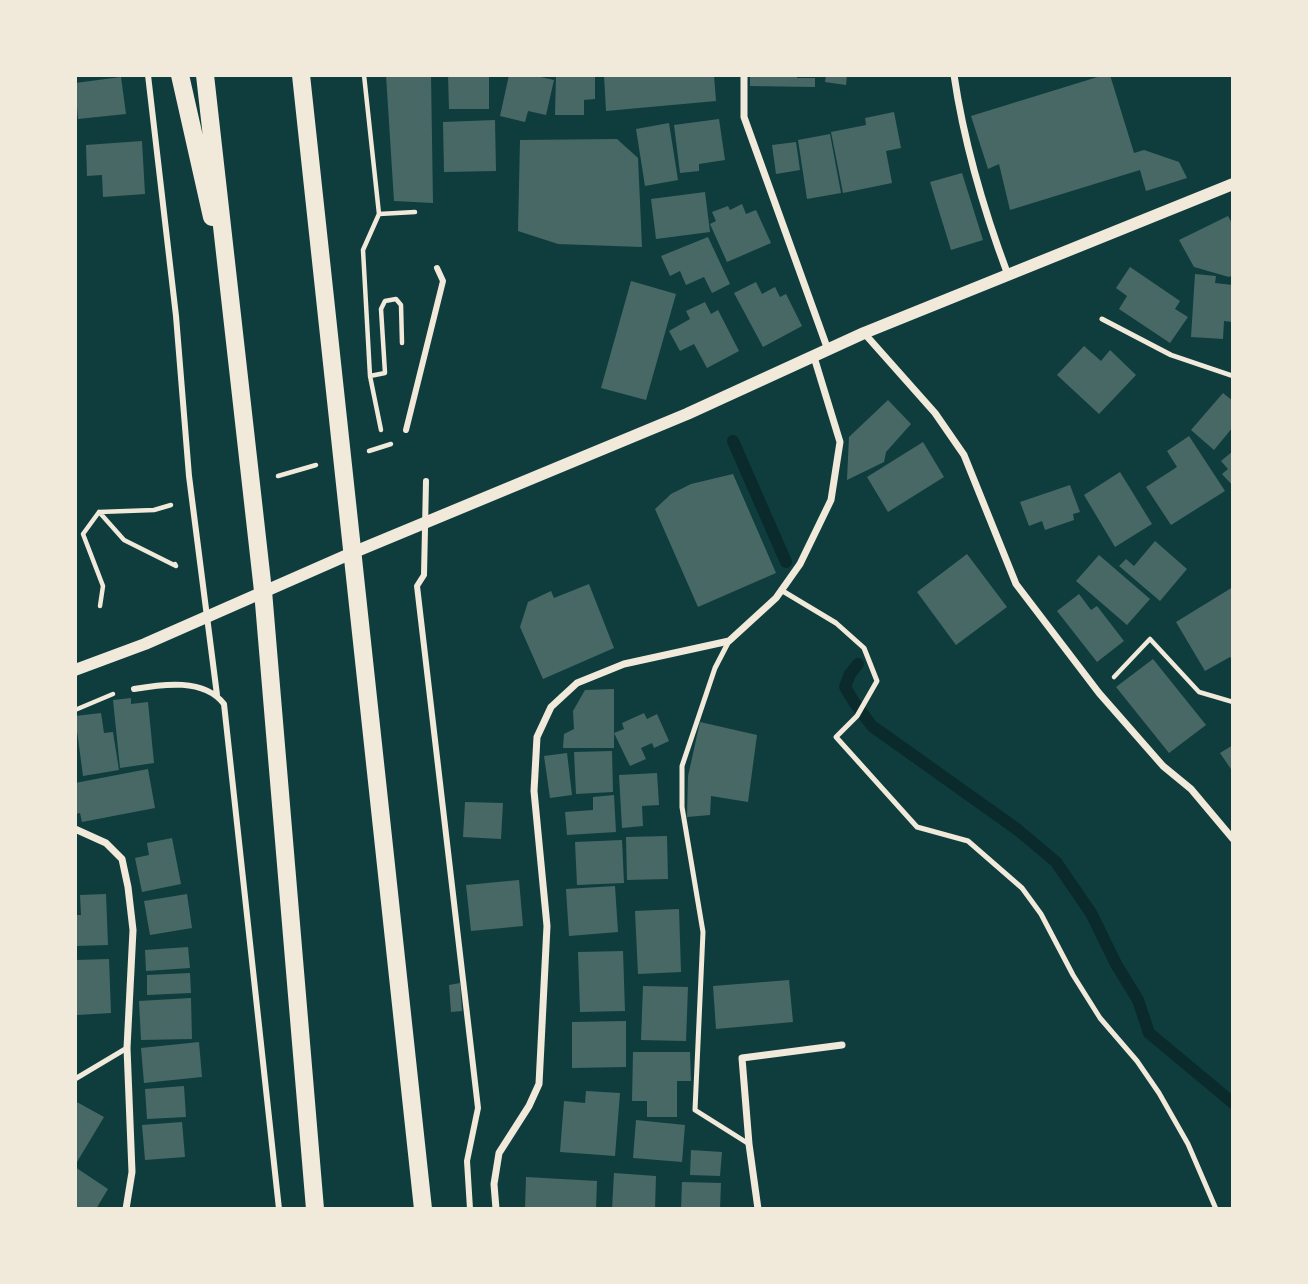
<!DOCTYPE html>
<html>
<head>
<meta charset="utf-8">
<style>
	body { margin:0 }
	#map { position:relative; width:1308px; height:1284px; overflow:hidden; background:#0f3d3e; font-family:"PT Sans",sans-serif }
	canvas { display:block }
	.frame { position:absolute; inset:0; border:77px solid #f1e9da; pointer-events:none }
</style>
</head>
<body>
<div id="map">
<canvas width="1308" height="1284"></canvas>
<div class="frame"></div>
</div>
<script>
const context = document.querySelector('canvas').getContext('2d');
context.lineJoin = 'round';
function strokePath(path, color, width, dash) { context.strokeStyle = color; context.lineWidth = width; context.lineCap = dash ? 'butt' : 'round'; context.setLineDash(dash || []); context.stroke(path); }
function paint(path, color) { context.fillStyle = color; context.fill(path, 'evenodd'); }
const stream = new Path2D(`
	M733 441 786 562
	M858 664 850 674 845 687 854 702 872 726 1018 830 1056 862 1091 913 1116 964 1138 1000 1149 1033 1233 1103`);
const building = new Path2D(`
	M386 75H431L433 203 394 201Z
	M448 75H489V109H449Z
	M509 75H532L554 80 546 115 528 111 525 122 500 116Z
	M556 75H595V99L584 100V115H555Z
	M604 75H714L716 101 606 111Z
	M750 75H797V78H815V87L750 86Z
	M826 75H847L846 85 825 82Z
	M1104 75H1110L1134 153 1144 150 1179 162 1187 178 1146 191 1140 170 1010 210 999 164 988 169 971 116Z
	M121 77 126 114 78 119 75 83Z
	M894 112 901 148 886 151 892 183 843 193 831 132 866 125 865 118Z
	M719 119 725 160 699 164V171L680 173 674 125Z
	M495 120 496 171 444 172 443 122Z
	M669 123 678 180 645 186 636 129Z
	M830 134 841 193 807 199 798 140Z
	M617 139 638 158 642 247 558 244 518 231 520 140Z
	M142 141 145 194 103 197 102 175 87 176 86 145Z
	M796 142 800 170 776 174 772 145Z
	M962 173 983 240 951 250 930 182Z
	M705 192 710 232 656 239 651 199Z
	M742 204 746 214 756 210 771 243 727 262 710 224 716 221 712 212 728 206 730 210Z
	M1228 216 1233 225V275L1229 277 1194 267 1179 240Z
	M708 237 730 284 712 293 704 277 686 285 680 271 670 276 661 256Z
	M1130 267 1180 301 1175 309 1188 317 1170 343 1119 309 1127 296 1116 288Z
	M1195 274 1216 276 1215 283 1233 285V322L1224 321 1223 339 1191 337Z
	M631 281 676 294 646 400 601 388Z
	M756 282 762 294 775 287 780 297 786 294 802 326 763 347 734 293Z
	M705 302 711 314 718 310 739 351 707 368 694 344 680 351 669 331 690 319 686 311Z
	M1084 346 1101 361 1110 350 1136 375 1099 414 1057 375Z
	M1223 393 1233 401V427L1214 450 1191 430Z
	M888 400 911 424 886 452 884 462 847 480 849 437Z
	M1189 436 1225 491 1171 525 1146 487 1177 467 1167 451Z
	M923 442 944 477 888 512 867 477Z
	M1233 451V486L1222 474 1228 469 1221 461Z
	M1120 472 1152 524 1115 547 1084 495Z
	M733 474 776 573 698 607 655 509 671 494 691 484Z
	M1070 485 1080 512 1073 514 1074 520 1045 530 1042 521 1029 526 1020 502Z
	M1155 541 1187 569 1160 601 1119 566 1126 559 1134 566Z
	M967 554 1007 607 956 645 917 592Z
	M1099 555 1150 599 1127 625 1076 581Z
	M589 584 614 648 543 679 520 627 528 602 551 591 554 598Z
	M1233 587V661L1230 657 1205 671 1176 622Z
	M1079 594 1091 610 1097 606 1124 641 1097 662 1057 611Z
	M1153 659 1206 725 1169 753 1116 687Z
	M614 689V748H563L564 734 574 729 573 711 585 690Z
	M131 698V704L148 702 154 763 120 768 113 700Z
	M101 713 104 733 113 732 119 770 83 776 75 716Z
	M644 713 647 719 657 714 669 741 654 748 652 743 641 748 646 759 630 766 614 733 624 729 622 723Z
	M700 722 757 735 748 802 711 796 710 815 687 817 688 776Z
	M1233 745V772L1220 753Z
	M612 751 613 792 576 794 574 752Z
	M567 753 572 795 550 798 544 756Z
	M148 769 155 808 82 822 80 813 75 814V783Z
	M657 773 659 805 642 806 643 826 622 828 619 775Z
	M614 795 616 832 567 835 565 812 593 810V797Z
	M465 802 503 803 501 839 463 837Z
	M667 836 668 879 627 880 626 837Z
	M172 838 181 884 142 892 135 858 149 855 147 843Z
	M622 840 624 883 577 885 575 842Z
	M519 880 523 926 471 931 466 885Z
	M615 886 618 932 569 936 566 889Z
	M106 894 108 945 75 946V915H81L80 895Z
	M187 894 192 928 150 935 144 901Z
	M679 909 681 972 638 974 635 911Z
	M188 947 190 968 146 971 145 950Z
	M623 951 625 1011 580 1012 578 952Z
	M109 959 111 1013 77 1015 76 960Z
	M190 973 191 993 147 995V975Z
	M789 980 793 1022 716 1029 713 986Z
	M460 983 462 1011 451 1012 449 985Z
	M643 986 688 987 686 1041 641 1040Z
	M191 998 192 1039 141 1040 139 1001Z
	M626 1021V1067L572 1068V1022Z
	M199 1042 202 1077 144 1083 141 1048Z
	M633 1052H690L691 1081H677V1117H647V1101H632Z
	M184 1086 186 1117 147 1119 145 1089Z
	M586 1091 620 1093 615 1156 560 1152 564 1101 585 1103Z
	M75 1101 104 1117 77 1162 75 1161Z
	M636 1120 685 1125 682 1162 633 1158Z
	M182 1122 185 1157 145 1160 142 1125Z
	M691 1150 722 1152 720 1176 690 1175Z
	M75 1167 108 1189 96 1209H75Z
	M614 1173 656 1176 655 1209H612Z
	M526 1177 597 1181 596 1209 525 1208Z
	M682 1182 721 1183 720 1209H681Z`);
const path = new Path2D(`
	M364 75 379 214 415 212
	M379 214 363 250 370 376 381 430
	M370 376 385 373 381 309 385 301 396 299 401 305 402 343
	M369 451 391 444
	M278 476 316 465
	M99 512 154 510 171 505
	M99 512 83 534 103 586 100 606
	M100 513 124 540 176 566 175 564
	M1114 677 1150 639 1199 692 1233 702
	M75 710 113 694`);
const service = new Path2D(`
	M1102 319 1171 355 1233 376
	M781 590 836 623 864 648 877 681 857 716 836 737 917 827 968 841 1022 888 1041 914 1073 975 1100 1018 1137 1061 1159 1093 1188 1144 1216 1209
	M729 641 715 668 682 766V807L703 932 695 1110 749 1144
	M75 1079 127 1048`);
const pedestrian = new Path2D(`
	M148 75 176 316 189 476 217 695
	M406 430 443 281 437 268
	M426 481 424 575 417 586 478 1108 467 1161 470 1209
	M134 689C163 684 204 678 224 704L279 1209`);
const minor = new Path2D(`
	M744 75V117L828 350
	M954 75C964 143 984 211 1008 275
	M864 333 935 413 964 455 1016 584 1099 693 1163 766 1191 789 1233 839
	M75 829 106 843 122 859 128 887 133 930 127 1048 132 1172 126 1209
	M496 1209 494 1184 499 1153 529 1106 539 1084 547 926 534 791 537 737 551 707 577 683 624 664 729 641 776 598 800 564 831 500 840 442 814 357
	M758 1209 749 1144 742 1058 842 1045`);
const tertiary = new Path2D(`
	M75 670 145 644 352 553 687 414 864 333 1233 184`);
const primary = new Path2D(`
	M180 75 212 217
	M205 75 263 591 315 1209
	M301 75 423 1209`);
strokePath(stream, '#0a2a2b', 12);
paint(building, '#486865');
strokePath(path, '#f1e9da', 4.5);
strokePath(service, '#f1e9da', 5);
strokePath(pedestrian, '#f1e9da', 6);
strokePath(minor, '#f1e9da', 7);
strokePath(tertiary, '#f1e9da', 12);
strokePath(primary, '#f1e9da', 18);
</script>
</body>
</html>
